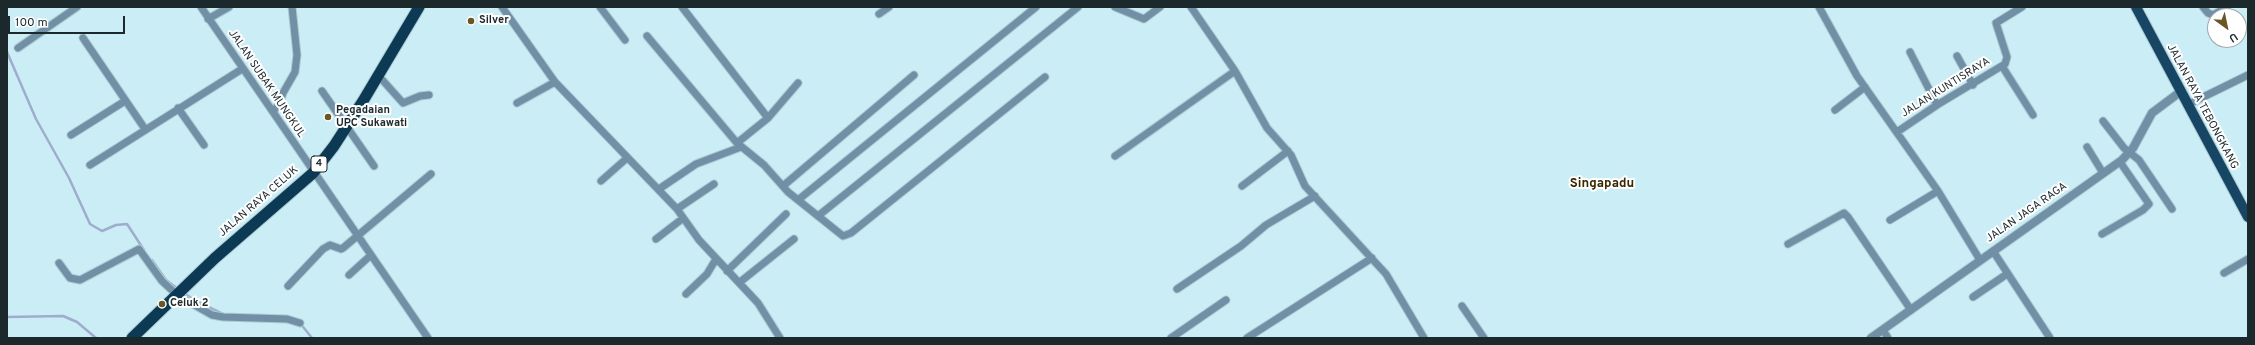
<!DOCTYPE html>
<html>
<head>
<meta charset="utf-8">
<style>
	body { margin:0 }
	#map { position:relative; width:2255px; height:345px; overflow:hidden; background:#cbedf6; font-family:Overpass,sans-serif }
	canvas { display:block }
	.frame { position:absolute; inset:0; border:8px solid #1b282c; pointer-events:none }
	.north { position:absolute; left:2207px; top:8px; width:40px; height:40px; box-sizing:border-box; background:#fff; border:1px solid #a4a9ab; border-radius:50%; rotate:147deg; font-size:11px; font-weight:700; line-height:16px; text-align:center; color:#1b282c }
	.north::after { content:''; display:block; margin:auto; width:14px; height:18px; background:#695725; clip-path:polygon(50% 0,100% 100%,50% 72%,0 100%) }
	.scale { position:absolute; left:8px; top:16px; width:117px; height:18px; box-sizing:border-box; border:2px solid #1b282c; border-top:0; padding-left:5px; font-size:12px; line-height:14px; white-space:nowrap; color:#1b282c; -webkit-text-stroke:3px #fff; paint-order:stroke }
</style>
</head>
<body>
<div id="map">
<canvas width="2255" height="345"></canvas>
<div class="frame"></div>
<div class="north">U</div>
<div class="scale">100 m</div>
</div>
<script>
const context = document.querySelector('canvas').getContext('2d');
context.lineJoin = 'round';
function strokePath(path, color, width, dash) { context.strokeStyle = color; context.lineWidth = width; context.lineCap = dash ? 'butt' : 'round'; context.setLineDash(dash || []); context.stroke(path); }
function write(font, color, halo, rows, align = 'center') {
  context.font = font + ' Overpass,sans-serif'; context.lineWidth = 4; context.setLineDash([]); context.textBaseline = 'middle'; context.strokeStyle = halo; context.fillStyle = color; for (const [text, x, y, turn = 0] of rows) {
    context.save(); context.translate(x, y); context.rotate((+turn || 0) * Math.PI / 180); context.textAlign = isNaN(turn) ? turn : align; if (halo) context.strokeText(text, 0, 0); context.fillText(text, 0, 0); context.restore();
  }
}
const stream = new Path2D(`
	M7 52 36 119 69 178 90 224 102 231 116 225 127 224 144 250
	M152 260 166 280 178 289
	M184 293 194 300 225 315
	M7 317 63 316 77 322 96 338
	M300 323 312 338`);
const minor = new Path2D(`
	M201 7 428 338
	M502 7 555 82 677 209 699 240 758 303 780 338
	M600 7 625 40
	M682 7 768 118
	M1115 7 1144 19 1160 7
	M1191 7 1235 71 1267 128 1291 155 1305 186 1386 274 1424 338
	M1819 7 1857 76 1938 191 1980 260
	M2203 7 2208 13 2213 15 2227 7
	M879 14 889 7
	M208 19 229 7
	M647 36 737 143
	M83 38 145 129
	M18 48 77 7
	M1910 52 1937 105
	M1957 56 1973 85
	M2002 66 2033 115
	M377 74 403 103 420 96 429 95
	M798 83 768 118 737 143 764 165 788 192 843 236 851 233 1045 77
	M322 91 374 166
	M517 103 555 82
	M2187 105 2248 75
	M178 108 204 145
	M1835 110 1865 87
	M273 111 279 105 283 93 295 72 297 55 292 7
	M2103 121 2124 148 2139 160 2172 209
	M1897 132 1937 105 2005 64 2007 57 1996 23 2022 7
	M71 135 125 101
	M2087 147 2103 173
	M1115 156 1235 71
	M90 165 242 69
	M601 181 627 158
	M783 186 914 75
	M1242 186 1288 151
	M659 189 696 164 741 147
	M798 200 1036 7
	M677 209 714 184
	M818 216 1078 7
	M1890 220 1938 191
	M2102 234 2143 210 2149 204 2120 162
	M656 239 682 219
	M1788 244 1844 213 1848 217 1911 310
	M1993 251 2050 338
	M59 263 70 278 80 280 139 249 162 281 177 295 212 315 223 317 287 319 300 323
	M727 271 786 214
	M2224 273 2248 259
	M349 275 371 255
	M740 282 794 239
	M288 286 323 249 330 245 341 249 343 248 431 174
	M1177 289 1241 246 1266 225 1315 196
	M686 294 707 274 716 259
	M1973 297 2007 274
	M1462 306 1484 338
	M1883 330 1888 338
	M1171 338 1226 300
	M1247 338 1372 258`);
const tertiary = new Path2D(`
	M1871 338 2122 160 2133 148 2152 113 2180 92`);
const primary = new Path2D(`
	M2136 7 2248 217`);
const trunk = new Path2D(`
	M132 338 215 258 313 173 334 146 363 101 419 7`);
const markers = [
	[471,21,4,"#695725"],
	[328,117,4,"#695725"],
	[162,304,4,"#695725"]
];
const shields = [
	[319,164,16]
];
const shieldNames = [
	["4",319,164]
];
const poiNames = [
	["Silver",479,21],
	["Pegadaian",336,111],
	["UPC Sukawati",336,124],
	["Celuk 2",170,304]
];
const streetNames = [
	["JALAN SUBAK MUNGKUL",266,84,56],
	["JALAN KUNTISRAYA",1946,88,-32],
	["JALAN RAYA TEBONGKANG",2202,107,62],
	["JALAN RAYA CELUK",259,202,-41],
	["JALAN JAGA RAGA",2027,213,-35]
];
const quarterNames = [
	["Singapadu",1602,184]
];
strokePath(stream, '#9fadcc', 2.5);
strokePath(minor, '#abcad2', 9);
strokePath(tertiary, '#abcad2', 10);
strokePath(primary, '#abcad2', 12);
strokePath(trunk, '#abcad2', 13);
strokePath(minor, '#718fa5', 7);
strokePath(tertiary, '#718fa5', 8);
strokePath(primary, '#164664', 10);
strokePath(trunk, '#0c3954', 11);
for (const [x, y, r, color] of markers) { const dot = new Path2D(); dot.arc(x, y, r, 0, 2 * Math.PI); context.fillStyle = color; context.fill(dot); strokePath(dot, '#fff', 1.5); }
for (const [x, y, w] of shields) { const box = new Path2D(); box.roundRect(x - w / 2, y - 8, w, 16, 3); context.fillStyle = '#fff'; context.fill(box); strokePath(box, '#1b282c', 1); }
write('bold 10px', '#1b282c', null, shieldNames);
write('bold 11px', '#1b282c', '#fff', poiNames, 'left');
write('11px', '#1b282c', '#fff', streetNames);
write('bold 13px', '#372900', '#fff', quarterNames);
</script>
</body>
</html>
